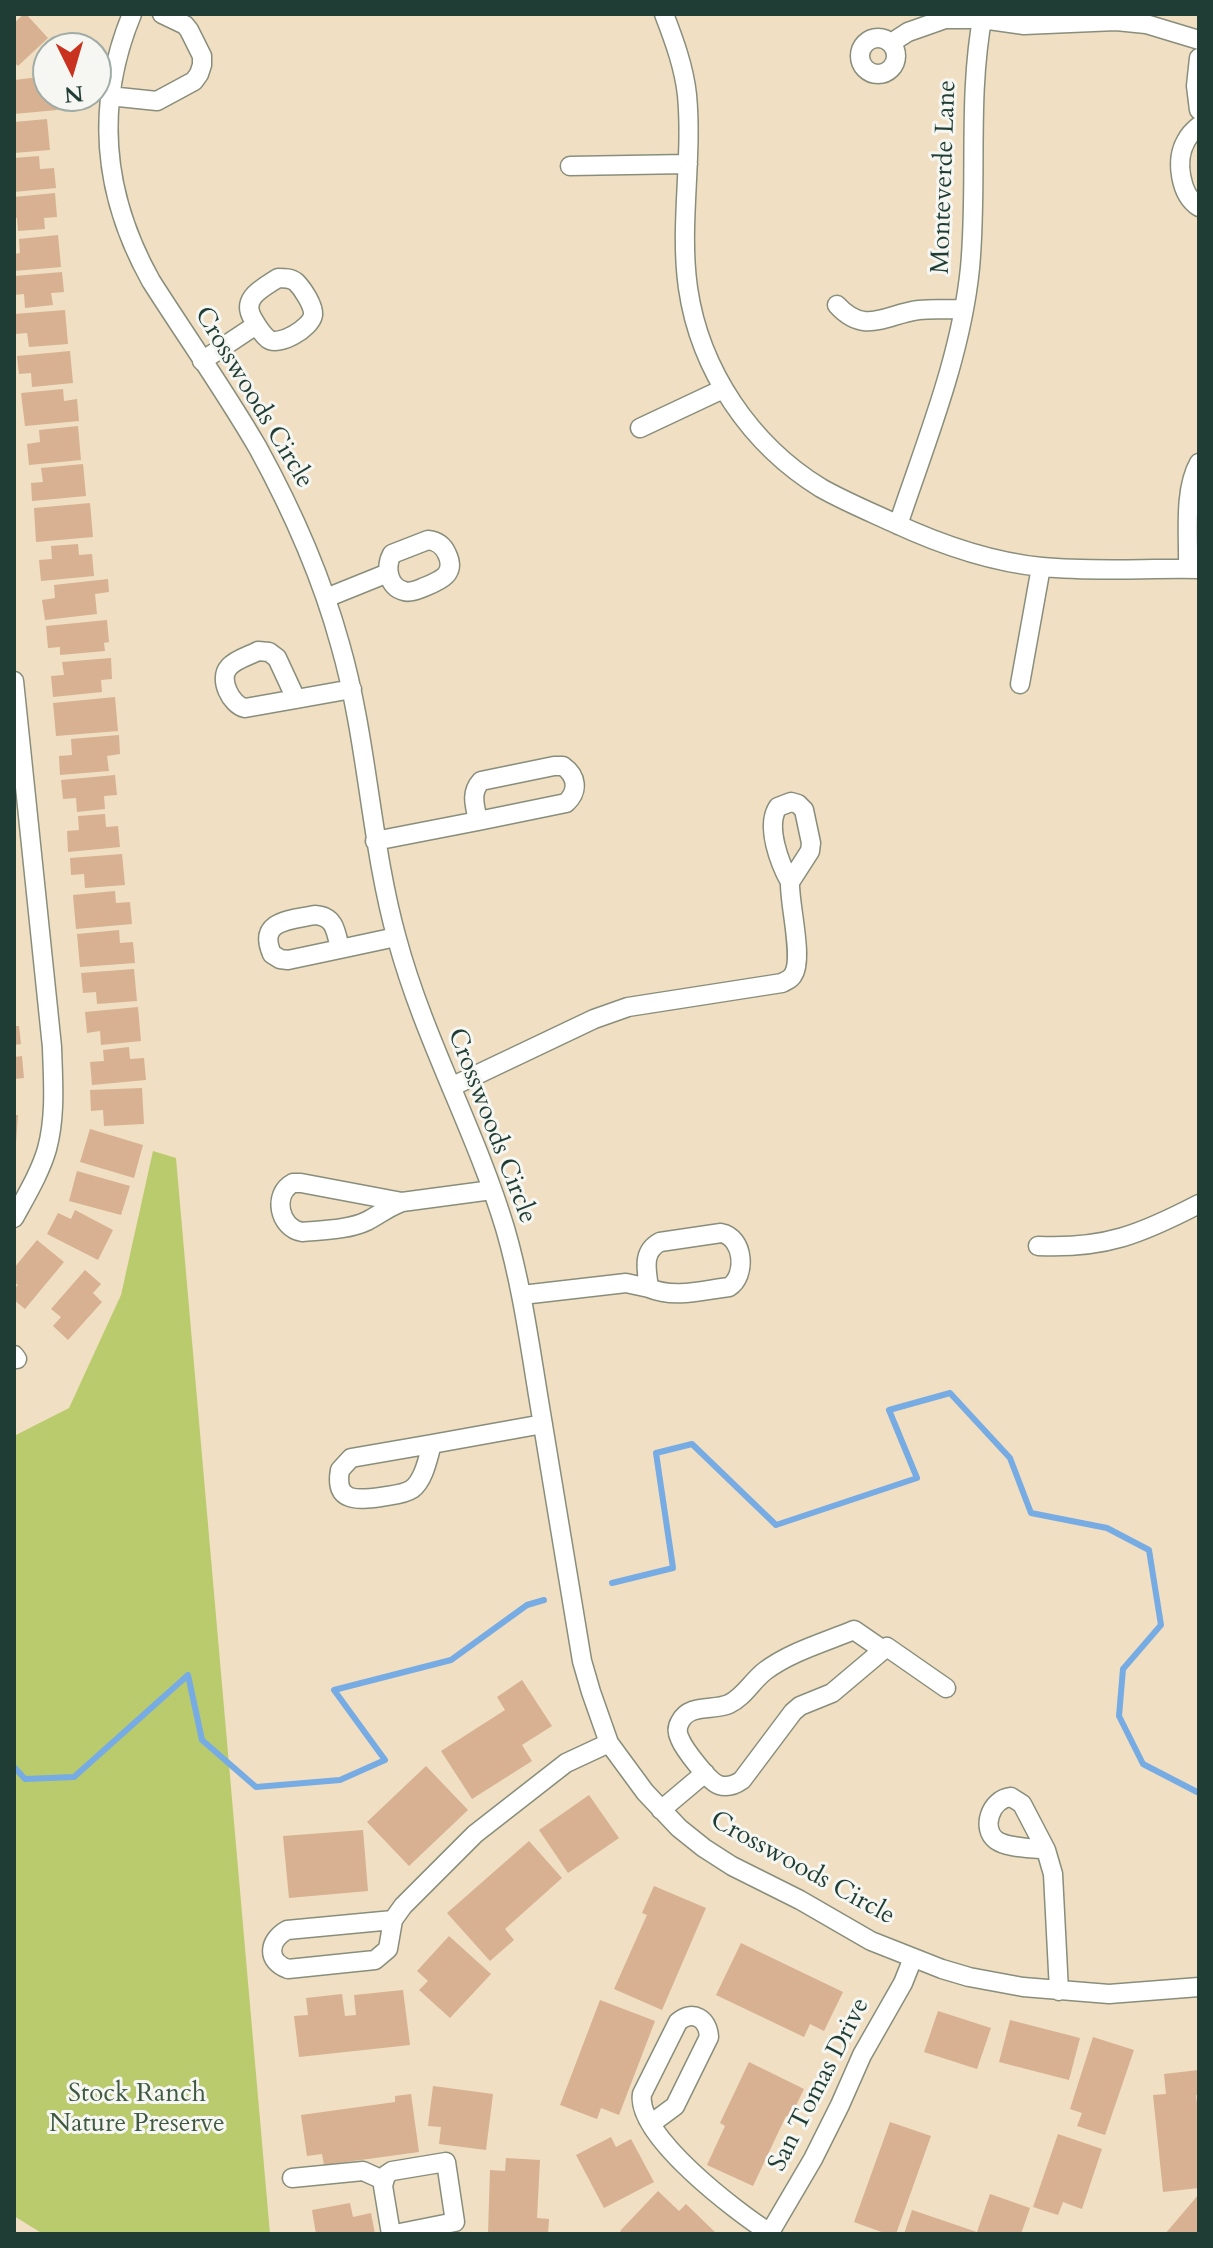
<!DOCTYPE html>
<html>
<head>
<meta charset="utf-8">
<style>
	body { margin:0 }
	#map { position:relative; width:1213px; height:2248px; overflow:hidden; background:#f0dfc2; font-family:Cardo,serif }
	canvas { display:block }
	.frame { position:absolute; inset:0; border:16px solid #1f3d34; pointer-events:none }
	.north { position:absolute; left:32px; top:32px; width:80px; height:80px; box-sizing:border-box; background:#f6f6f2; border:2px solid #a0aca6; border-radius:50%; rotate:175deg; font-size:22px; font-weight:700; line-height:32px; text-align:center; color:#1f3d34 }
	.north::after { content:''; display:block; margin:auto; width:28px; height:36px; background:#c8321e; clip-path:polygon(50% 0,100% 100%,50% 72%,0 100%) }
</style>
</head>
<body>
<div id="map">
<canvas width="1213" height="2248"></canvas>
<div class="frame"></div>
<div class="north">N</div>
</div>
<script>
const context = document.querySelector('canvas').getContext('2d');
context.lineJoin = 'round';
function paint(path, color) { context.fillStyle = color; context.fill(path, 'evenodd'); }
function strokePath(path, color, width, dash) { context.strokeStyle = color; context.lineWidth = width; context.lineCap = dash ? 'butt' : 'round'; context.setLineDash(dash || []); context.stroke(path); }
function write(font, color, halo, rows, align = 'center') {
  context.font = font + ' Cardo,serif'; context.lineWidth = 6; context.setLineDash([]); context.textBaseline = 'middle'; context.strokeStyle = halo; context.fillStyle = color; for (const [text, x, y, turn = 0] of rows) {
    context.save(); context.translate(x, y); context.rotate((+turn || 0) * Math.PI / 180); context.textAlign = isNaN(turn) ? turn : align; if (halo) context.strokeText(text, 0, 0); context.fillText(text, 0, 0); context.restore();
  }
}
const green = new Path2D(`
	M153 1151 176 1158 270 2234H43L14 2216V1436L69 1408 121 1295Z`);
const stream = new Path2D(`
	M612 1583 673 1568 656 1453 692 1444 776 1525 917 1478 889 1410 950 1393 1010 1458 1031 1513 1107 1528 1149 1550 1161 1625 1123 1669 1119 1716 1143 1764 1199 1793
	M14 1767 25 1779 74 1777 188 1675 202 1740 256 1787 340 1780 385 1760 334 1690 451 1660 527 1605 544 1600`);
const building = new Path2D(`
	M24 14H26L48 38 18 66 14 62V23Z
	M40 77 41 91 48 90V96H56L57 110 14 114V80Z
	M47 119 50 150 14 153V122Z
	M39 156 40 169 54 168 56 188 14 192V158Z
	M55 193 57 217 44 218 45 229 18 231 17 218H14V197Z
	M58 235 61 267 14 271V254L20 253 19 239Z
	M62 272 64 292 51 293 53 305 25 308 24 294 14 295V276Z
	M65 310 68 344 29 347 27 333 15 334 14 314Z
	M70 351 73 383 32 387 31 373 19 374 17 356Z
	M63 389 64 401 77 399 79 421 25 426 21 393Z
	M78 426 81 460 29 465 27 444 40 442 39 430Z
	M83 464 86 496 32 501 31 483 43 482 41 468Z
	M90 503 93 537 36 542 34 508Z
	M78 544 79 555 92 554 94 576 41 581 39 560 52 559 51 546Z
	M108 579 109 592 95 594 97 614 45 620 42 600 55 598 54 585Z
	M107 620 109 642 104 643 105 651 60 655V647L48 648 46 626Z
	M111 658 112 679 101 680 102 692 53 697 51 676 64 675 62 662Z
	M115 697 118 731 56 736 53 703Z
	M119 735 120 754 107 756 109 771 60 775 59 756 72 755 71 739Z
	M115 775 117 795 104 796 105 809 77 812 76 798 63 799 61 780Z
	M105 814 106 827 118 826 120 847 68 852 67 831 79 830 78 816Z
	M122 854 125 885 85 888 84 874 71 875 70 858Z
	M115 891 116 903 130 902 132 924 76 929 73 895Z
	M119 930 120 943 133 942 135 963 80 967 77 934Z
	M134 969 137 1001 97 1004 96 992 83 993 81 973Z
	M138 1007 141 1041 101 1045 100 1031 87 1033 85 1012Z
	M14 1026H19L21 1044 14 1045Z
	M129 1047 130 1059 144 1058 146 1080 92 1085 90 1062 104 1061 103 1050Z
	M22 1056 24 1078 14 1079V1057Z
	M142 1088 144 1124 104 1126 103 1110 91 1111 90 1090Z
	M14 1115H18L16 1143H14Z
	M90 1129 143 1145 134 1178 80 1162Z
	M77 1171 130 1186 121 1215 69 1201Z
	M75 1210 113 1230 98 1260 47 1234 58 1213 71 1219Z
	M37 1240 64 1262 25 1309 14 1300V1289L18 1285 14 1282V1268Z
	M85 1270 101 1284 93 1293 102 1302 68 1340 53 1326 61 1317 51 1309Z
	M522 1680 552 1726 522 1745 532 1761 472 1799 441 1751 505 1710 497 1697Z
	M426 1766 468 1810 409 1866 367 1822Z
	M589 1795 619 1838 568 1873 539 1830Z
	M363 1830 368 1891 289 1898 283 1836Z
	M529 1841 562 1878 505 1929 514 1940 490 1961 447 1913Z
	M654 1886 706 1908 662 2010 614 1989 647 1915 642 1913Z
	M449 1936 491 1974 450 2018 419 1990 428 1981 417 1971Z
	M741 1943 843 1992 824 2031 810 2024 804 2037 716 1995Z
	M403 1990 410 2045 299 2057 294 2016 308 2015 306 1998 342 1994 345 2016 356 2015 354 1995Z
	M600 2000 655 2021 619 2115 601 2108 597 2119 560 2105Z
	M938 2011 991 2028 977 2069 924 2052Z
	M1010 2020 1080 2038 1069 2080 999 2062Z
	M1093 2037 1134 2050 1105 2135 1077 2126 1082 2113 1070 2109Z
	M749 2062 804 2089 790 2118 786 2116 753 2186 707 2165 725 2126 720 2123Z
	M1199 2070V2095H1196L1199 2121V2188L1163 2192 1153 2095 1166 2094 1164 2074Z
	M433 2086 493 2094 486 2150 439 2144 441 2127 428 2126Z
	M411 2094 419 2152 324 2165 322 2154 307 2156 301 2115 395 2102V2096Z
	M890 2122 931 2136 896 2234H887L854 2222Z
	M1058 2134 1102 2149 1082 2209 1063 2202 1058 2215 1033 2207Z
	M611 2137 616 2147 631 2139 654 2182 604 2208 576 2155Z
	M506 2158 540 2160 537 2218 549 2219 548 2234H488L490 2170 505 2171Z
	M658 2191 679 2211 686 2204 717 2234H623L620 2231Z
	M990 2194 1030 2208 1021 2234H904L912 2210 977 2232Z
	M1199 2194V2234H1165Z
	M350 2203 353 2217 371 2213 375 2234H316L312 2210Z`);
const minor = new Path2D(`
	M132 14C94 106 103 195 151 281 186 336 225 391 258 448 292 510 321 575 340 644 368 741 370 842 397 939 424 1039 475 1129 505 1228 522 1286 530 1347 540 1407 554 1492 568 1576 582 1661L591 1692 609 1743 645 1792 679 1828 704 1848 732 1866 800 1900 871 1941 942 1969 969 1977 1023 1987 1109 1994 1199 1987
	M664 14C674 40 684 67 687 95 693 159 679 225 688 288 700 371 751 445 821 488 844 501 868 511 892 522 939 544 990 562 1042 567 1094 572 1147 568 1199 569
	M860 56a18 18 0 1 1 36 0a18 18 0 1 1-36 0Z
	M891 43 908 32 945 19H982L1024 25 1116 21 1146 24 1199 40
	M1199 58 1196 86 1199 110
	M109 96 157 101 194 81 199 74 202 65V56L189 30 185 25 162 14
	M1199 126C1194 130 1189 135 1186 141 1175 160 1180 195 1199 207
	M570 166 688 164
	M278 278C285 278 291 278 296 282 303 289 314 306 313 315 311 328 279 347 268 339 262 334 257 326 253 319 240 298 263 288 278 278Z
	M837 305C865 336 886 314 919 310 934 309 949 309 963 309
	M202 361 256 325
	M640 428 723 389
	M898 525C926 441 961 357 970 268 978 183 967 98 983 14
	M428 540C437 541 443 545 447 554 457 575 439 581 422 588 417 590 410 593 404 591 388 587 385 567 392 554Z
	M1188 569C1189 537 1183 491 1199 463
	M326 598 388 573
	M258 651 269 652 277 658 296 699 245 708C231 705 218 679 229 667 236 659 249 656 258 651Z
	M14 681 52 1047C53 1081 56 1115 47 1149 40 1173 26 1196 14 1218
	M1020 684 1041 567
	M296 699 352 689
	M554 766H563C577 776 579 791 566 803L478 821C475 806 470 793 481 781Z
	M791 802 798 804 804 810 811 843 810 851 790 882C780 864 765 826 778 807Z
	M375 841 478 821
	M315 915C335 916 336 932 340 949L288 960 280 959 272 954C257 920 291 920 315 915Z
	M340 949 396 937
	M451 1087 594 1019 628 1007 782 983C787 980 790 980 793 975 804 959 789 904 790 882
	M293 1183H301L402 1202C388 1207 379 1215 367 1221 348 1230 322 1230 302 1232 279 1228 272 1194 293 1183Z
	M402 1202 492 1190
	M721 1233C744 1237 747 1276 729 1287 703 1290 675 1299 649 1288 647 1271 641 1252 660 1242Z
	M1038 1246C1105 1249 1141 1234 1199 1204
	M522 1295 626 1283 649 1288
	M14 1355 17 1359
	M432 1444C428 1458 424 1480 412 1489 403 1495 390 1495 381 1497 358 1500 334 1503 340 1470L351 1458Z
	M432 1444 543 1424
	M883 1650 854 1630C825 1642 790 1652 765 1671 752 1681 744 1697 729 1704 714 1711 689 1703 680 1722 677 1727 677 1733 680 1739 684 1749 709 1782 719 1785 728 1788 735 1785 742 1780L793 1712 800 1706 832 1693 883 1650 887 1647 946 1688
	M1011 1797 1022 1804 1046 1850C1034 1848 1006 1848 996 1840 981 1829 990 1799 1011 1797Z
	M661 1810 705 1773
	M1046 1850 1053 1874 1059 1991
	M393 1920 388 1949 375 1960 288 1969C266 1961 268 1941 287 1930Z
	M393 1920 403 1906 475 1834 566 1763 609 1743
	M652 2123 675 2106 709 2037C708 2019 693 2009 678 2022L642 2094C635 2135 738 2213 770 2233
	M292 2178 363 2171 383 2180
	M391 2234 383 2186 386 2175 392 2171 446 2162 455 2222 395 2234
	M769 2234 813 2159 840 2105 862 2055 903 1983 913 1958`);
const streetNames = [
	["Monteverde Lane",945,177,-88],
	["Crosswoods Circle",253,398,59],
	["Crosswoods Circle",491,1126,69],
	["Crosswoods Circle",802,1869,29],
	["San Tomas Drive",820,2085,-63]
];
const parkNames = [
	["Stock Ranch",137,2095],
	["Nature Preserve",137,2125]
];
paint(green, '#bacb6e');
strokePath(stream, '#76abe4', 6);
paint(building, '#d7b191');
strokePath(minor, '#888e7b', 21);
strokePath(minor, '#fff', 18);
write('26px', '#1f3d34', '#f6f6f2', streetNames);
write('26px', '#3e5940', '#f6f6f2', parkNames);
</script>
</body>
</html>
